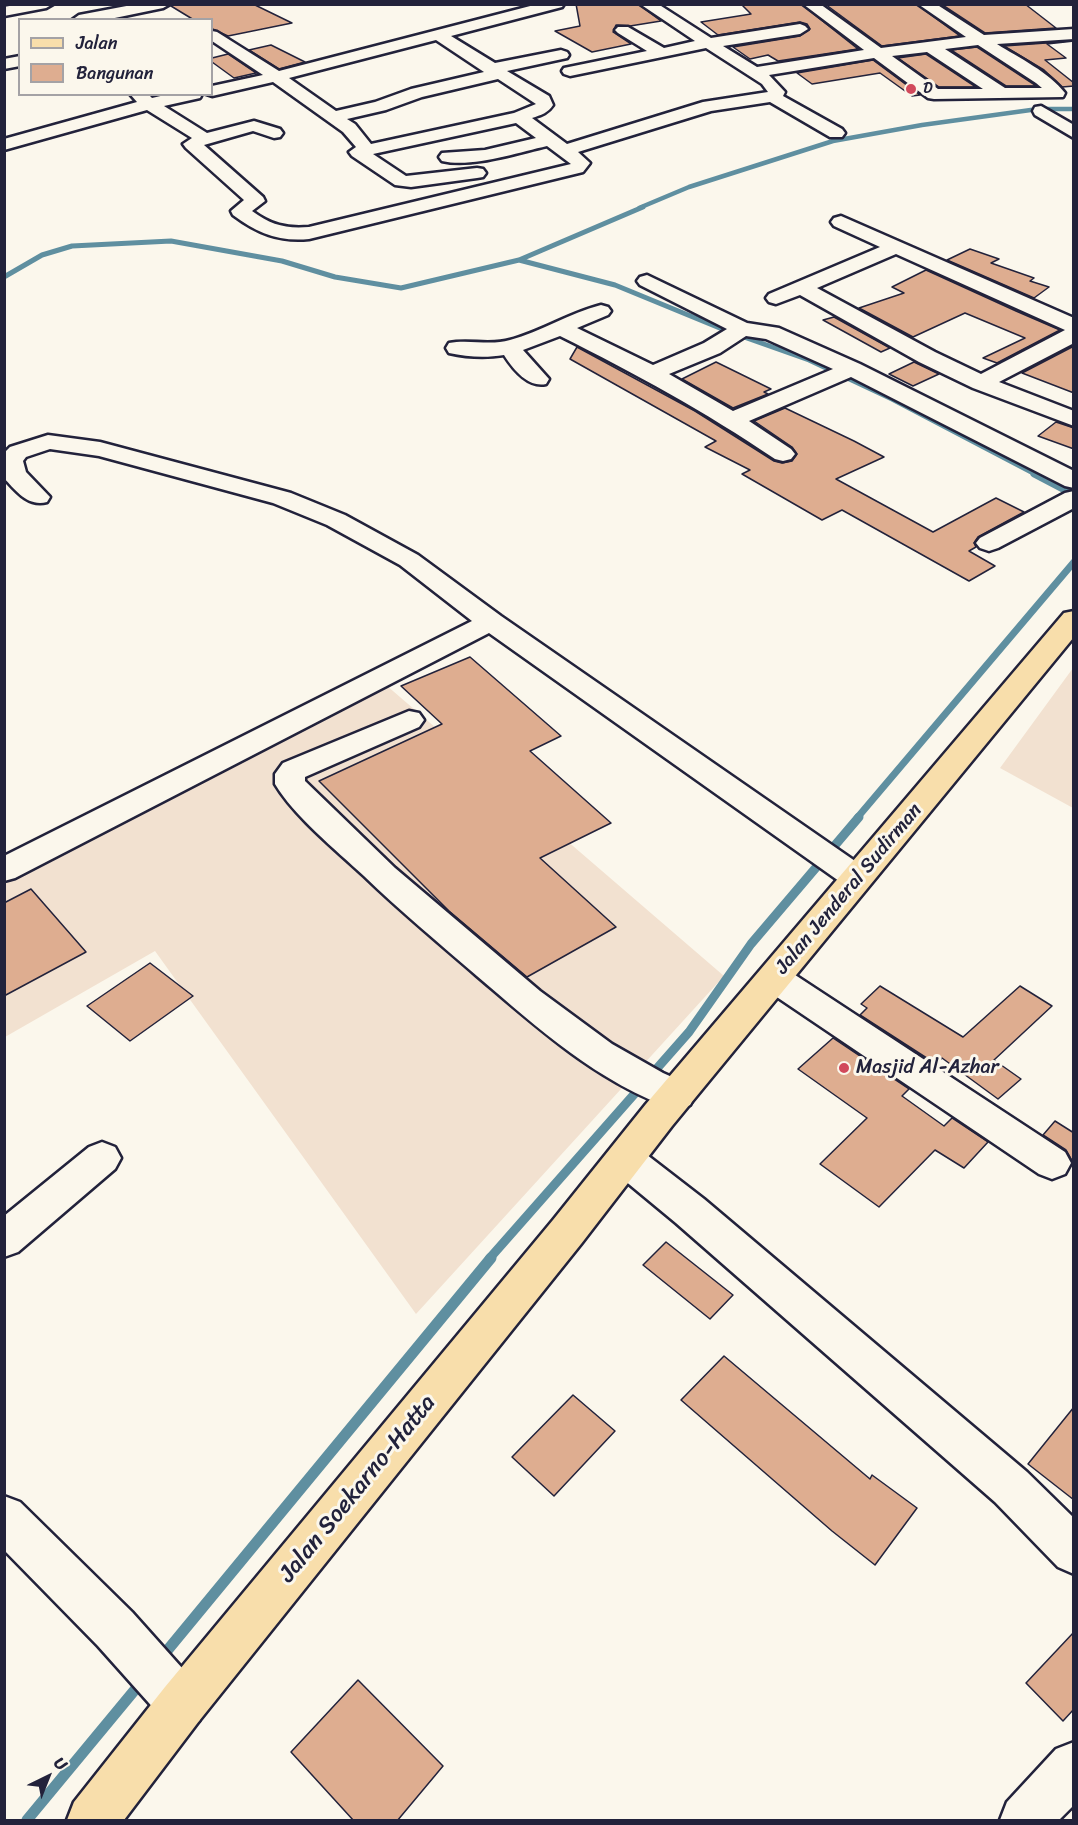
<!DOCTYPE html>
<html>
<head>
<meta charset="utf-8">
<style>
	body { margin:0 }
	#map { position:relative; width:1078px; height:1825px; overflow:hidden; background:#fbf7ec; font-family:Sriracha,sans-serif }
	canvas { display:block }
	.frame { position:absolute; inset:0; border:6px solid #22223b; pointer-events:none }
	.legend { position:absolute; left:18px; top:18px; width:195px; height:78px; box-sizing:border-box; background:#fbf7ec; border:2px solid #a4a2a5; margin:0; padding:8px 10px; list-style:none; font-size:18px; color:#22223b }
	.legend li { display:flex; align-items:center; gap:12px; height:30px }
	.legend b { width:30px; border:2px solid #a4a2a5 }
	.north { position:absolute; left:18px; top:1747px; width:60px; height:60px; -webkit-text-stroke:4px #fbf7ec; paint-order:stroke; rotate:43deg; font-size:16px; font-weight:700; line-height:24px; text-align:center; color:#22223b }
	.north::after { content:''; display:block; margin:auto; width:21px; height:27px; background:#22223b; clip-path:polygon(50% 0,100% 100%,50% 72%,0 100%) }
</style>
</head>
<body>
<div id="map">
<canvas width="1078" height="1825"></canvas>
<div class="frame"></div>
<ul class="legend">
<li><b style="height:8px;background:#f8deab"></b>Jalan</li>
<li><b style="height:16px;background:#dead90"></b>Bangunan</li>
</ul>
<div class="north">U</div>
</div>
<script>
const context = document.querySelector('canvas').getContext('2d');
context.lineJoin = 'round';
function paint(path, color) { context.fillStyle = color; context.fill(path, 'evenodd'); }
function strokePath(path, color, width, dash) { context.strokeStyle = color; context.lineWidth = width; context.lineCap = dash ? 'butt' : 'round'; context.setLineDash(dash || []); context.stroke(path); }
function write(font, color, halo, rows, align = 'center') {
  context.font = font + ' Sriracha,sans-serif'; context.lineWidth = 6; context.setLineDash([]); context.textBaseline = 'middle'; context.strokeStyle = halo; context.fillStyle = color; for (const [text, x, y, turn = 0] of rows) {
    context.save(); context.translate(x, y); context.rotate((+turn || 0) * Math.PI / 180); context.textAlign = isNaN(turn) ? turn : align; if (halo) context.strokeText(text, 0, 0); context.fillText(text, 0, 0); context.restore();
  }
}
const built = new Path2D(`
	M1073 668V808L1000 768Z
	M386 685 724 976 416 1314 155 951 5 1037V879Z`);
const streamFar4 = new Path2D(`
	M639 208 689 187 833 141 922 125 1038 109H1074`);
const streamFar3 = new Path2D(`
	M519 260 615 285 727 331 809 360 892 399 1037 475
	M4 277 42 255 72 246 171 241 282 261 335 277 401 288 519 260 643 207`);
const streamFar2 = new Path2D(`
	M1034 474 1074 495
	M857 818 1074 562`);
const streamFar1 = new Path2D(`
	M489 1259 689 1032 751 944 859 817`);
const stream = new Path2D(`
	M161 1658 491 1258
	M27 1820 143 1680`);
const building = new Path2D(`
	M172 4H253L292 23 228 36 212 29V20H194L171 6Z
	M576 4H638L661 21 630 26 616 25 613 32 631 44 592 52 555 31 580 26Z
	M741 4H801L858 49 778 61 768 55 750 59 733 47 800 36 810 29 807 24 800 22 718 35 701 22 751 14Z
	M825 4H916L960 36 882 46Z
	M941 4H1025L1056 28 985 33Z
	M1074 41 1047 44 1066 58 1045 60 1074 83V86L1062 87 1044 70 1004 46Z
	M271 45 305 62 279 69 249 50Z
	M977 47 1035 85 1036 86H1006L951 50Z
	M228 54 256 73 234 78 212 62V58Z
	M926 54 976 87H939L898 58Z
	M873 60 920 95 912 96 880 73 812 84 797 73Z
	M970 249 999 259 991 263 1034 278 1030 281 1049 287 1034 298 947 260Z
	M926 270 1016 311 1060 330 997 363 983 358 1025 338 965 313 913 337 859 308 904 293 892 287Z
	M834 317 890 348 881 352 823 320Z
	M1074 346V393L1022 373Z
	M577 347 695 411 774 461 782 463 792 461 797 454 792 447 754 421 785 408 854 441 884 457 836 479 933 532 996 498 1024 512 978 537 974 543 976 547 969 551 995 566 969 581 842 510 822 520 742 474 750 470 705 447 716 441 570 359Z
	M716 362 771 389 764 392 768 394 733 408 682 379Z
	M914 362 939 374 913 386 889 374Z
	M1056 422 1074 428V449L1038 436Z
	M470 657 561 736 530 751 611 823 540 858 616 927 527 977 449 911 319 781 442 724 401 686Z
	M31 889 86 952 4 996V903Z
	M150 963 193 996 130 1041 87 1006Z
	M880 986 963 1037 1020 986 1052 1006 994 1060 1021 1079 998 1099 942 1058 936 1064 860 1015 867 1008 861 1004Z
	M833 1038 909 1089 902 1096 944 1126 952 1118 988 1142 964 1168 935 1150 879 1207 820 1164 867 1118 798 1069Z
	M1055 1121 1074 1133V1164L1066 1150 1043 1135Z
	M666 1242 733 1295 710 1319 643 1265Z
	M724 1356 870 1479 872 1475 917 1508 875 1565 832 1531 681 1400Z
	M573 1395 615 1431 554 1496 512 1457Z
	M1074 1407V1500L1028 1464Z
	M1074 1632V1709L1063 1721 1026 1683Z
	M358 1680 443 1766 397 1821H354L291 1752Z`);
const minor = new Path2D(`
	M20 4H53L46 8 4 16V7Z
	M137 4H170L163 8 105 20H72L79 15Z
	M538 4H564L562 7 451 36 495 63 561 50 567 52 569 55 567 58 507 71 549 96 553 105C548 113 541 115 532 118L567 144 703 102 768 92 762 84 706 48 570 76 564 74 562 71 564 68 647 51 618 33 615 30 618 27H628L664 48 695 41 640 4H658L711 38 800 24 805 26 808 29 800 34 723 46 757 67 864 50 803 4H820L881 48 966 37 918 4H936L984 35 1074 29V39L997 44C1019 58 1049 72 1065 93L1063 97 934 99 928 98 874 58 769 75 785 92 783 96 842 129 845 133 842 137H830L770 102 711 111 578 152 590 163 583 172 309 239C279 242 257 233 233 215L231 211 244 200 186 148 183 144 192 138 147 110 4 150V139L137 102 130 94H148L152 98 169 94H202L200 98 164 106 207 133 254 121 280 129 283 133 280 137 274 138 253 131 204 145 263 197 265 201 252 211C271 225 286 229 309 227L571 164 547 146C516 153 472 168 442 161L439 157 442 153 485 150 536 138 516 123 373 154 406 176 477 168 483 169 486 173 483 177 477 178 411 187 395 185 352 156 349 152 356 147 343 132 273 82 212 96 206 94H212V86L263 75 212 41V31L217 32 279 71ZM436 40 484 72 411 89 375 102 336 111 289 78ZM978 45 1036 83 1042 88H1005L945 49ZM927 52 983 89H938L892 56ZM498 79 536 104 514 113 371 144 355 124 347 119 386 110 422 97Z
	M20 56V66L4 69V59Z
	M1041 106 1074 125V138L1035 115 1033 111 1035 107Z
	M841 216 1074 318V343L999 382 1074 411V426L973 388 919 362 800 295 776 304 769 302 766 298 769 294 880 247 834 226 831 222 834 218ZM896 254 1065 330 981 374 935 352 817 288Z
	M647 275 747 323 779 328 860 364 1074 471V488L1065 486 851 377 749 421 791 449 795 454 791 459 783 461 775 459C704 411 636 374 560 336L523 350 549 379 546 384C528 388 513 369 504 355 486 358 467 357 449 353L446 348 449 343C469 339 490 346 510 340 541 332 569 313 601 305L608 307 611 311 608 315 577 328 653 365 704 343 727 329 640 285 637 281 640 277ZM746 336 766 339 833 369 733 411 669 374 720 353Z
	M48 435 100 442 291 493 345 515 418 555 501 616 868 870 873 878 868 886 857 889 846 886 489 633 15 878 4 881V856L472 621 400 565 327 525 273 503 99 456 50 449 26 457 23 461 26 472 50 497 47 502C28 507 16 491 4 478V453L10 447Z
	M1074 491V508L998 548 989 551 980 548 976 543 980 538 1065 493Z
	M409 711 419 713 424 720 419 727 305 777V781L395 868 540 991 612 1044 663 1073 690 1085 695 1095 690 1105 677 1110C599 1084 538 1028 477 976 439 943 400 911 364 876 336 850 294 816 275 784V774L283 763Z
	M774 965 786 969 1065 1152 1071 1163 1065 1174 1052 1179 1039 1174 762 987 757 978 762 969Z
	M102 1142 115 1147 121 1158 115 1169 18 1252 4 1257V1216L89 1147Z
	M625 1143 638 1148 704 1199 1027 1472 1074 1518V1574L1058 1567 995 1502 676 1223 612 1170 606 1159 612 1148Z
	M4 1496 20 1502 132 1612 199 1687 206 1704 199 1721 182 1728 165 1721 98 1646 4 1550Z
	M1074 1742V1805L1059 1820H1000L1007 1802 1056 1749Z`);
const major = new Path2D(`
	M1074 611V637L672 1126 581 1244 199 1721 124 1820H67L74 1802 165 1687 553 1220 646 1104 1064 613Z`);
const markers = [
	[911,89,6,"#d1495b"],
	[844,1068,6,"#d1495b"]
];
const farPoinames = [
	["D",923,89]
];
const streetNames = [
	["Jalan Jenderal Sudirman",849,889,-50]
];
const poiNames = [
	["Masjid Al-Azhar",856,1068]
];
const nearStreetnames = [
	["Jalan Soekarno-Hatta",358,1489,-51]
];
paint(built, '#f2e1d0');
strokePath(streamFar4, '#5f8fa0', 4.5);
strokePath(streamFar3, '#5f8fa0', 5);
strokePath(streamFar2, '#5f8fa0', 7);
strokePath(streamFar1, '#5f8fa0', 9);
strokePath(stream, '#5f8fa0', 11);
paint(building, '#dead90');
strokePath(building, '#22223b', 1.5);
strokePath(minor, '#22223b', 5);
strokePath(major, '#22223b', 5);
paint(minor, '#fbf7ec');
paint(major, '#f8deab');
for (const [x, y, r, color] of markers) { const dot = new Path2D(); dot.arc(x, y, r, 0, 2 * Math.PI); context.fillStyle = color; context.fill(dot); strokePath(dot, '#fbf7ec', 2); }
write('16px', '#22223b', '#fbf7ec', farPoinames, 'left');
write('20px', '#22223b', '#fbf7ec', streetNames);
write('20px', '#22223b', '#fbf7ec', poiNames, 'left');
write('24px', '#22223b', '#fbf7ec', nearStreetnames);
</script>
</body>
</html>
